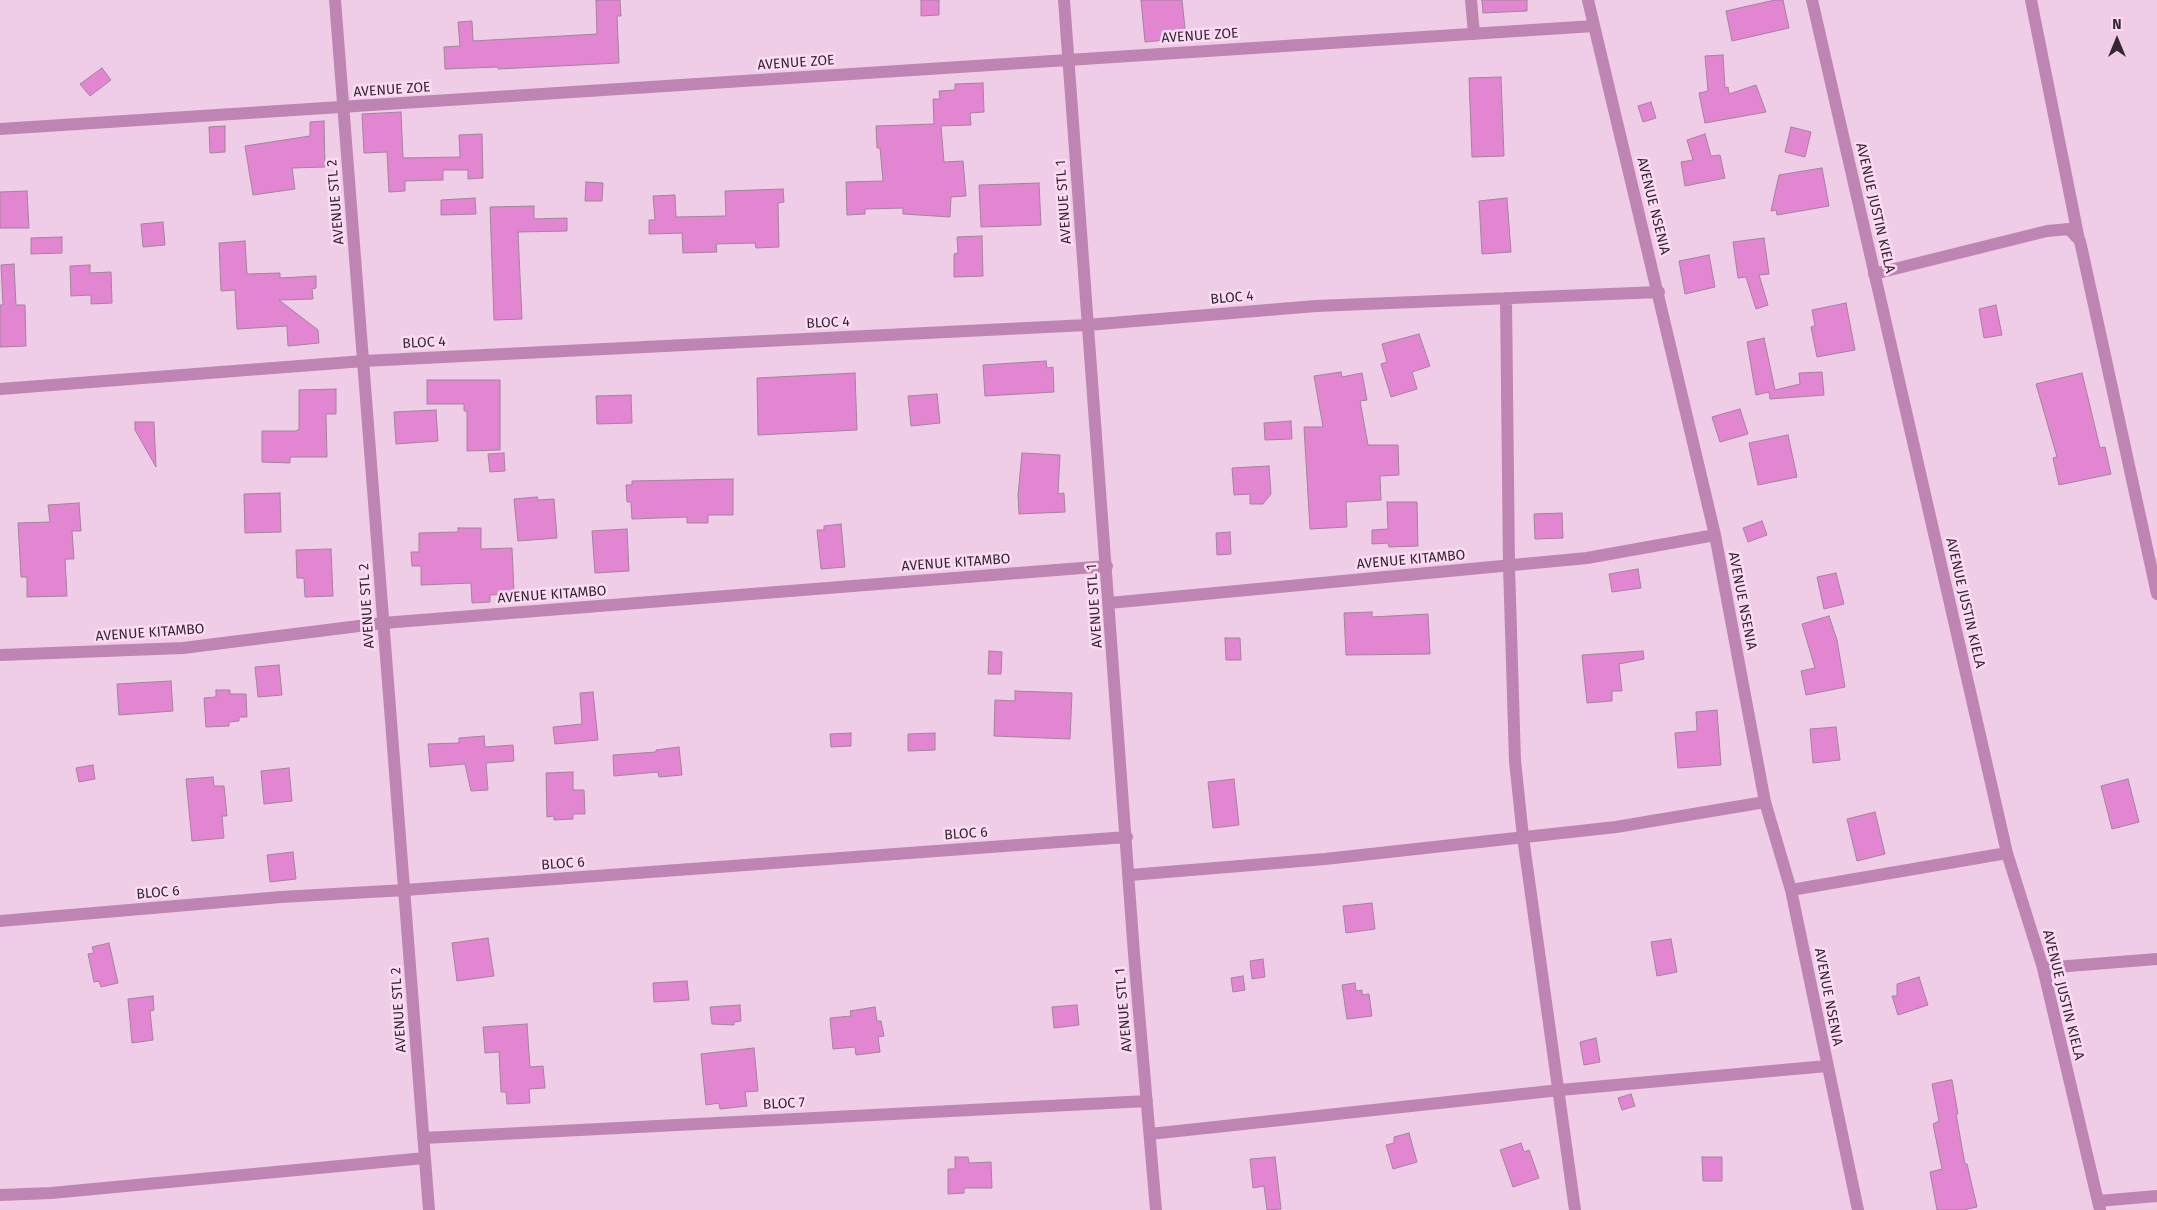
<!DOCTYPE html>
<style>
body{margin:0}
#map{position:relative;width:2157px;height:1210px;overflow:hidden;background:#efcde7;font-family:"Fira Sans",sans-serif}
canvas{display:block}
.north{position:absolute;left:2092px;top:15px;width:50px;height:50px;-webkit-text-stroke:4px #fddbf4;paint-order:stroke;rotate:0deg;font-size:14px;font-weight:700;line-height:20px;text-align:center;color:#342731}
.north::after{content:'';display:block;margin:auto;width:18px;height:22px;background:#342731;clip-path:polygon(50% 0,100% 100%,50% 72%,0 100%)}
</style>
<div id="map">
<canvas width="2157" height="1210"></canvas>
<div class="north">N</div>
</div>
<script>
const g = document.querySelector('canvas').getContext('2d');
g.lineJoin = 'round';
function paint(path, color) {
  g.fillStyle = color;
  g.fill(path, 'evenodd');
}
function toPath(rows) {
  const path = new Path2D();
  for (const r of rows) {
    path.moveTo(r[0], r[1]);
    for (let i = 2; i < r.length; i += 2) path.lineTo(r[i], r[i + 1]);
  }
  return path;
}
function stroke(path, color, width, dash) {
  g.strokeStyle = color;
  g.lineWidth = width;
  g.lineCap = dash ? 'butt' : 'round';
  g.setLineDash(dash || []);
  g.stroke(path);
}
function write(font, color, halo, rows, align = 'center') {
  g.font = font + ' "Fira Sans",sans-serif';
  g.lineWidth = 5;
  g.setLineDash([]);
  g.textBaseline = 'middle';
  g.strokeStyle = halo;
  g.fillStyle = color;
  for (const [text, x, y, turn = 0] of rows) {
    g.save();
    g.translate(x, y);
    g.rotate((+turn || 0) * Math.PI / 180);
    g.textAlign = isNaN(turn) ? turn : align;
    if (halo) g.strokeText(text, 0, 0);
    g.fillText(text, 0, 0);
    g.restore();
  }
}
const building = toPath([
 [596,0,620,0,621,16,617,16,619,63,498,69,498,67,445,69,444,47,460,46,458,22,472,21,473,41,597,34,596,0],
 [921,0,939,0,939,15,921,16,921,0],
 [1141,0,1182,0,1186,38,1145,42,1141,0],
 [1482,0,1527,0,1527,11,1483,13,1482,0],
 [1775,0,1783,0,1789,28,1732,41,1726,11,1775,0],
 [1723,55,1725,88,1728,87,1729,94,1756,85,1766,112,1705,123,1699,93,1708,91,1705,56,1723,55],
 [102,68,111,80,90,96,80,84,102,68],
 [1501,77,1504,156,1472,157,1469,78,1501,77],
 [983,83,984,112,970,113,971,125,941,126,944,162,963,161,966,196,951,197,950,217,903,214,903,208,865,209,865,214,847,215,846,182,883,181,880,148,877,148,876,126,934,124,933,99,940,99,939,91,955,90,955,84,983,83],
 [1651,102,1656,118,1643,122,1638,106,1651,102],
 [401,112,403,158,460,157,459,135,482,134,483,178,468,179,468,170,443,170,443,180,405,181,405,191,389,192,387,152,364,153,362,114,401,112],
 [324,121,325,167,292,168,295,189,253,195,245,146,310,136,310,122,324,121],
 [225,126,225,152,210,153,209,127,225,126],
 [1791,127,1811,132,1805,157,1785,152,1791,127],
 [1705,134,1711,156,1720,155,1725,178,1685,186,1681,162,1693,160,1687,140,1705,134],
 [1822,168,1829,206,1777,215,1776,210,1771,211,1779,175,1822,168],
 [586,182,603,183,602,201,585,201,586,182],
 [1039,183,1041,225,981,227,979,185,1039,183],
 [783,189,784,202,778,203,779,247,756,248,755,243,716,244,717,252,683,253,682,233,649,234,649,220,655,220,653,196,675,195,676,217,726,216,725,191,783,189],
 [27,191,29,228,0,228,0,192,27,191],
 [475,198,476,214,441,215,441,200,475,198],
 [1507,198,1511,252,1482,254,1479,201,1507,198],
 [534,206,534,219,567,218,567,231,518,232,522,319,494,320,490,207,534,206],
 [163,222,165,245,143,247,141,224,163,222],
 [982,236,983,276,954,277,954,254,958,253,957,237,982,236],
 [62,237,62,253,31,254,31,238,62,237],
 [1764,238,1769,274,1759,275,1768,305,1756,309,1746,277,1738,278,1733,242,1764,238],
 [245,241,247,274,280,273,280,278,316,276,316,288,312,289,313,299,279,300,318,330,319,343,288,346,287,326,237,329,235,290,221,291,219,243,245,241],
 [1709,255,1715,287,1685,294,1679,261,1709,255],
 [14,264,16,305,25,305,26,346,0,347,0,305,3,305,1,265,14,264],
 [90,265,90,273,111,272,112,303,91,304,91,295,71,296,70,266,90,265],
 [1846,303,1855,350,1817,357,1811,327,1815,326,1812,310,1846,303],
 [1996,305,2002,335,1984,338,1979,309,1996,305],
 [1419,334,1430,366,1412,372,1417,389,1391,397,1381,364,1387,362,1382,344,1419,334],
 [1764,338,1775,390,1800,384,1799,373,1822,372,1824,395,1770,399,1769,392,1756,395,1747,342,1764,338],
 [1046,361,1047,368,1053,367,1054,392,985,396,983,365,1046,361],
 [1341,372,1342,377,1362,373,1367,400,1360,401,1368,445,1398,445,1399,475,1380,476,1381,500,1346,502,1347,527,1310,529,1304,427,1323,427,1314,376,1341,372],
 [855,373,857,430,758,435,757,378,855,373],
 [2082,373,2100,448,2105,447,2111,474,2059,485,2053,458,2057,457,2036,384,2082,373],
 [427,380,500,380,500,450,467,451,467,411,464,411,464,404,427,404,427,380],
 [336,389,336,414,326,414,327,457,290,457,290,463,262,462,262,431,296,431,299,429,299,390,336,389],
 [937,394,940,423,911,426,908,396,937,394],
 [631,395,632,423,597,424,596,396,631,395],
 [1740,409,1748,434,1720,442,1712,417,1740,409],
 [436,410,438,441,396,444,394,412,436,410],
 [1291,421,1292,439,1265,440,1264,423,1291,421],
 [135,422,154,422,156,467,135,430,135,422],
 [1788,435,1797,477,1758,485,1749,443,1788,435],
 [504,453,505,471,490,472,488,454,504,453],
 [1022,453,1060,455,1058,494,1064,493,1065,512,1019,514,1018,495,1022,453],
 [1269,466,1271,494,1263,504,1250,504,1250,494,1234,495,1232,468,1269,466],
 [733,479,733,515,708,515,708,523,687,523,687,517,632,519,631,502,627,502,626,485,632,485,632,481,733,479],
 [280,493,281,532,245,533,244,494,280,493],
 [537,497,538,500,554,499,557,538,518,541,514,499,537,497],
 [1387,502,1417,502,1418,546,1389,547,1388,543,1372,544,1372,530,1388,529,1387,502],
 [79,503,81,531,72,531,74,559,65,559,67,596,27,597,27,577,21,577,18,523,50,522,48,505,79,503],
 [1562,513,1563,538,1535,539,1534,514,1562,513],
 [1762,521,1767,535,1748,542,1743,528,1762,521],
 [841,524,845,567,821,569,817,530,824,530,824,526,841,524],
 [458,528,481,528,481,549,512,548,514,594,490,595,490,602,472,603,471,583,421,585,421,566,412,566,411,552,419,552,419,533,458,532,458,528],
 [627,529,629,571,595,573,592,531,627,529],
 [1230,532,1231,554,1217,555,1216,533,1230,532],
 [331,549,333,596,305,597,304,578,297,578,296,550,331,549],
 [1638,569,1641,588,1612,592,1609,574,1638,569],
 [1836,573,1844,604,1824,609,1817,577,1836,573],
 [1372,612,1372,617,1428,614,1430,654,1346,655,1344,613,1372,612],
 [1829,616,1837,640,1845,687,1806,695,1801,671,1815,668,1802,624,1829,616],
 [1225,638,1240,638,1241,660,1226,660,1225,638],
 [989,651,1002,652,1001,674,988,674,989,651],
 [1643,651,1644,659,1619,664,1622,691,1612,691,1612,701,1587,703,1582,655,1643,651],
 [279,665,282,695,258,697,255,667,279,665],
 [171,681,173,711,119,715,117,684,171,681],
 [216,690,230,690,230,694,246,694,247,717,239,717,239,721,229,722,229,726,206,727,204,698,216,697,216,690],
 [1015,691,1072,693,1070,739,994,736,995,700,1015,701,1015,691],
 [593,692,598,740,555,744,553,727,582,724,580,693,593,692],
 [1717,710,1721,765,1678,768,1675,733,1697,731,1696,712,1717,710],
 [1836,727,1840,760,1813,763,1810,729,1836,727],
 [851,733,851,746,831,747,830,734,851,733],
 [935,733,935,750,908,751,908,734,935,733],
 [484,736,485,747,513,745,514,761,486,763,488,790,471,791,465,764,430,767,428,744,459,743,459,738,484,736],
 [679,747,682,775,659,777,658,772,614,776,613,755,656,752,656,750,679,747],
 [93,765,95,779,79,782,76,768,93,765],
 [289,768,292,801,264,804,261,771,289,768],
 [573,772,573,790,584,790,585,814,573,814,573,819,554,820,554,816,547,817,546,773,573,772],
 [213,777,214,786,224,786,227,816,222,816,224,838,192,841,186,779,213,777],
 [1234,779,1239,825,1213,828,1208,782,1234,779],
 [2128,779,2139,822,2112,829,2101,786,2128,779],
 [1875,812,1885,854,1857,861,1847,819,1875,812],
 [293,852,296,879,270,882,267,855,293,852],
 [1372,903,1375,929,1346,933,1343,906,1372,903],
 [488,938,494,976,457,981,452,943,488,938],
 [1671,939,1677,972,1657,976,1651,942,1671,939],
 [109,943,118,983,101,987,99,981,94,982,88,954,94,953,92,947,109,943],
 [1263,959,1265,977,1252,979,1250,961,1263,959],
 [1243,976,1245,990,1233,992,1231,978,1243,976],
 [1919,977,1928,1005,1898,1015,1892,996,1897,996,1897,984,1919,977],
 [687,981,689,1000,654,1002,653,983,687,981],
 [1355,983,1356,991,1362,990,1362,995,1369,994,1372,1016,1347,1019,1342,985,1355,983],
 [153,996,154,1010,150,1011,153,1040,132,1043,128,999,153,996],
 [740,1005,741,1021,734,1022,734,1025,712,1024,710,1007,740,1005],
 [1077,1005,1079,1025,1054,1028,1052,1007,1077,1005],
 [875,1007,877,1021,881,1021,884,1036,878,1037,880,1052,856,1055,855,1047,833,1049,830,1018,851,1016,850,1011,875,1007],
 [527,1024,530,1067,543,1066,545,1088,529,1089,530,1103,507,1104,506,1092,501,1092,499,1052,485,1053,483,1027,527,1024],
 [1596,1038,1600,1062,1584,1065,1580,1042,1596,1038],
 [754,1048,758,1091,745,1092,747,1106,720,1109,719,1103,706,1105,701,1054,754,1048],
 [1950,1080,1952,1080,1958,1114,1956,1114,1965,1164,1967,1164,1977,1207,1963,1210,1937,1210,1930,1172,1942,1169,1933,1124,1939,1121,1932,1084,1950,1080],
 [1631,1094,1635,1106,1622,1110,1618,1098,1631,1094],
 [1409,1133,1417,1162,1393,1169,1386,1145,1394,1143,1394,1137,1409,1133],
 [1521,1143,1524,1152,1529,1150,1539,1178,1513,1187,1500,1150,1521,1143],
 [955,1157,968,1157,969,1163,991,1162,992,1188,964,1188,964,1193,948,1194,948,1169,955,1169,955,1157],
 [1275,1157,1281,1209,1267,1210,1264,1186,1253,1188,1250,1159,1275,1157],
 [1702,1157,1722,1157,1722,1181,1703,1181,1702,1157]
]);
paint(building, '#e386d1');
stroke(building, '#a2839b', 1);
stroke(toPath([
 [335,0,429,1210],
 [1064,0,1134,954,1156,1210],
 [1471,0,1474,34],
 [1588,0,1715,535,1765,802,1791,890,1858,1210],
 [1812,0,2007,853,2043,968,2100,1210],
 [2031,0,2079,240],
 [0,129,1594,26],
 [1874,274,2047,231,2069,229,2080,241,2157,594],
 [1506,298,1509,566,1515,761,1523,837,1575,1210],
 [0,389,364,361,1087,325,1316,306,1659,292],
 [1109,603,1587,558,1715,535],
 [0,655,183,648,383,623,1107,566],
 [1130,875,1325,859,1616,827,1765,802],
 [1791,890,2007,853],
 [0,921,281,897,405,890,1127,837],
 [2043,968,2157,959],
 [1150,1134,1560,1090,1827,1066],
 [423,1138,1147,1101],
 [0,1195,51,1193,425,1158],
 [2098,1201,2157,1196]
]), '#be85b2', 12);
write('14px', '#342731', '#fddbf4', [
 ["AVENUE ZOE",1200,36,-4],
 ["AVENUE ZOE",796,63,-4],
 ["AVENUE ZOE",392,90,-4],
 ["AVENUE STL 2",336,202,-95],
 ["AVENUE STL 1",1064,202,-94],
 ["AVENUE NSENIA",1653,206,76],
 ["AVENUE JUSTIN KIELA",1875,208,77],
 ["BLOC 4",1232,298,-5],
 ["BLOC 4",828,323,-3],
 ["BLOC 4",424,343,-3],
 ["AVENUE KITAMBO",1411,560,-5],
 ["AVENUE KITAMBO",956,563,-4],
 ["AVENUE KITAMBO",552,595,-4],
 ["AVENUE NSENIA",1742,601,79],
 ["AVENUE JUSTIN KIELA",1965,603,77],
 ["AVENUE STL 2",367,606,-94],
 ["AVENUE STL 1",1095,606,-94],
 ["AVENUE KITAMBO",150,633,-4],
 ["BLOC 6",966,834,-4],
 ["BLOC 6",563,864,-4],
 ["BLOC 6",158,893,-5],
 ["AVENUE JUSTIN KIELA",2063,995,76],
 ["AVENUE NSENIA",1828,997,79],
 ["AVENUE STL 2",399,1010,-94],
 ["AVENUE STL 1",1124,1010,-95],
 ["BLOC 7",784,1104,-3]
]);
</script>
